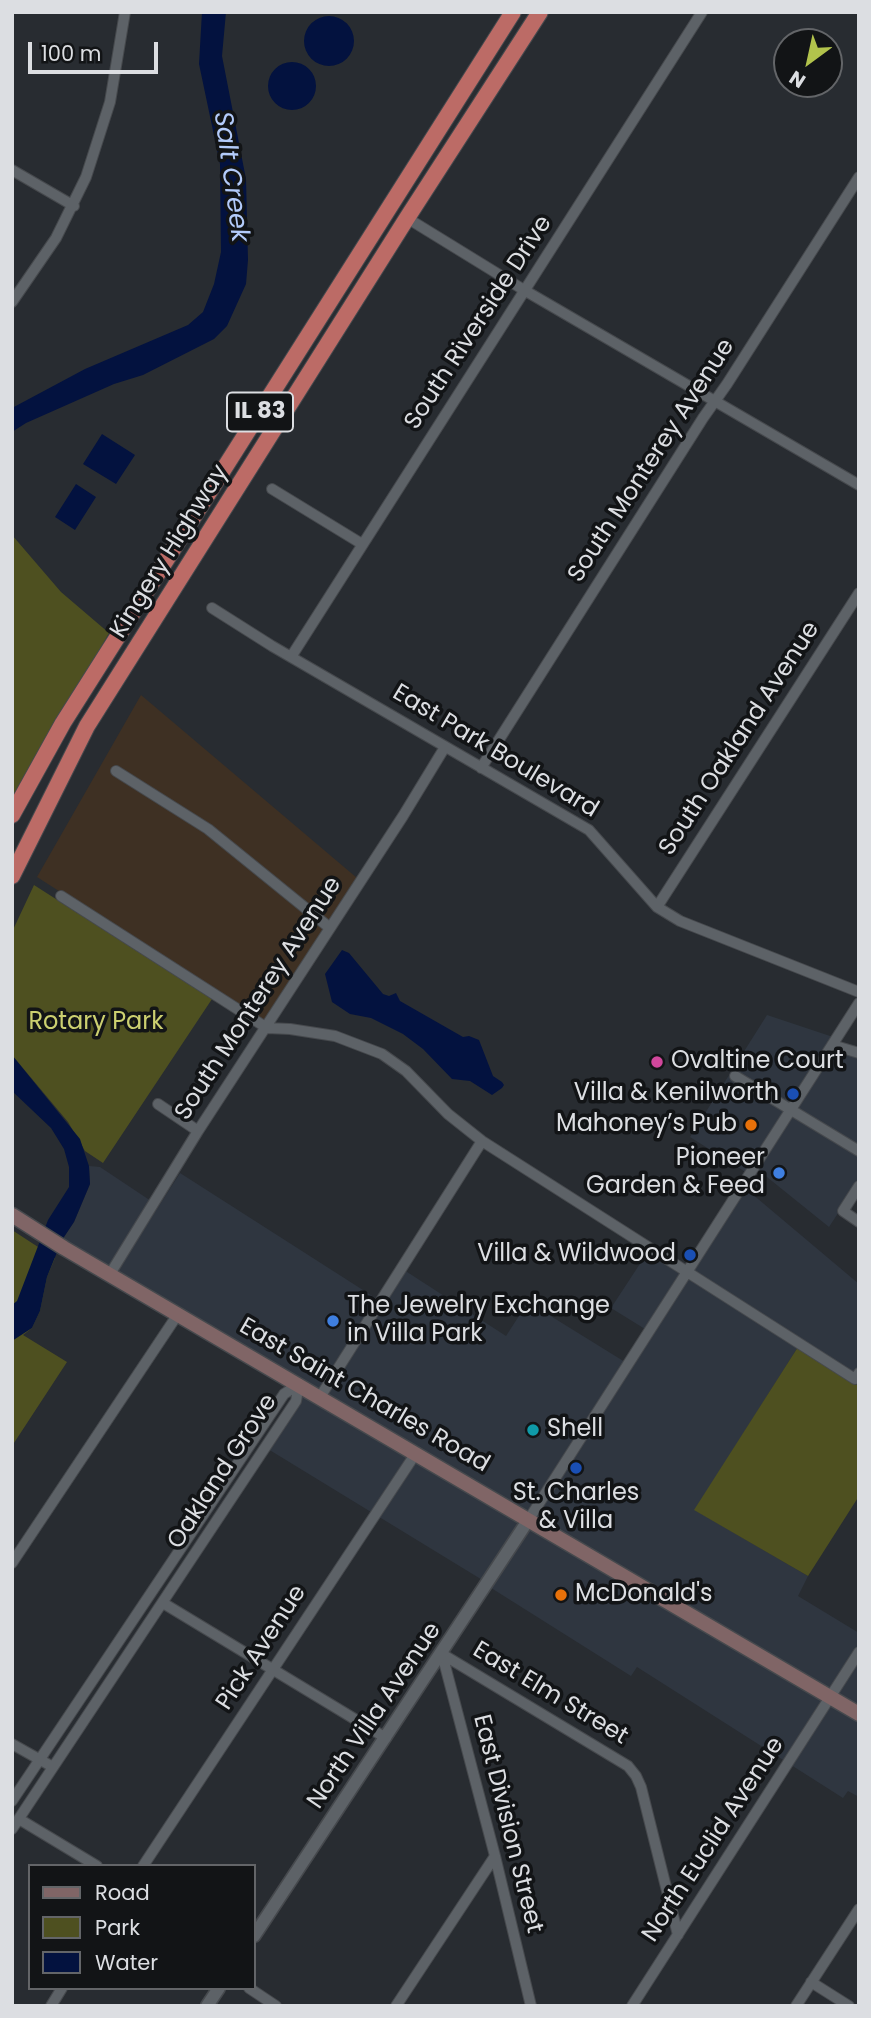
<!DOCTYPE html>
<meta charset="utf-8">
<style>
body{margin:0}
#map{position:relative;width:871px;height:2018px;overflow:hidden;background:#282c31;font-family:Poppins,sans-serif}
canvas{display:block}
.frame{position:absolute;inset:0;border:14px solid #dcdee2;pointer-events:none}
.legend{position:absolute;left:28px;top:1864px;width:228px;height:126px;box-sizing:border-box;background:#121416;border:2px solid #636568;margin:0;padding:9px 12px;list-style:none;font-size:21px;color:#dcdee2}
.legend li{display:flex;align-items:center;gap:14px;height:35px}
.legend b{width:35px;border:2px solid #636568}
.north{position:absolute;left:773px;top:28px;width:70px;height:70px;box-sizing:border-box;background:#121416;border:2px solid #636568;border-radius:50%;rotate:213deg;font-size:19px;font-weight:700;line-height:28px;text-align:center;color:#dcdee2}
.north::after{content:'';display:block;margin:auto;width:24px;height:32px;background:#b2c34c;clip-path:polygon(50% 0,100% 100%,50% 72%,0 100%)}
.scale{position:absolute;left:28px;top:42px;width:130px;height:32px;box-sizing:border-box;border:4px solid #dcdee2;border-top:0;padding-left:9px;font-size:21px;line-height:24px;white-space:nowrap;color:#dcdee2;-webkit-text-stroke:5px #121416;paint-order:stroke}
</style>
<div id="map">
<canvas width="871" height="2018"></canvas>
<div class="frame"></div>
<ul class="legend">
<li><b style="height:9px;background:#806566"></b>Road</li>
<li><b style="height:19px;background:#4e5020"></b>Park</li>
<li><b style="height:19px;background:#03123f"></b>Water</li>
</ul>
<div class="north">N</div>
<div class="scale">100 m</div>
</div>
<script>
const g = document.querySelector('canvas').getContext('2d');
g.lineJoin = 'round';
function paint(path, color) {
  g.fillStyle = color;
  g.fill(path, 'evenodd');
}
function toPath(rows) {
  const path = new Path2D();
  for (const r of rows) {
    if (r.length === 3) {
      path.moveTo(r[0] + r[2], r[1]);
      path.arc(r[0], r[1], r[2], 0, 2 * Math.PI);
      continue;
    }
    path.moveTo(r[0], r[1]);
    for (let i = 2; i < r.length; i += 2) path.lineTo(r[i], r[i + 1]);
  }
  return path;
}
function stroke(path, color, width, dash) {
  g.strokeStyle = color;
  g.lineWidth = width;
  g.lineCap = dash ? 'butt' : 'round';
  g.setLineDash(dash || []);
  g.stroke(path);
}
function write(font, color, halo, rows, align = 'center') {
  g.font = font + ' Poppins,sans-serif';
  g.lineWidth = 7;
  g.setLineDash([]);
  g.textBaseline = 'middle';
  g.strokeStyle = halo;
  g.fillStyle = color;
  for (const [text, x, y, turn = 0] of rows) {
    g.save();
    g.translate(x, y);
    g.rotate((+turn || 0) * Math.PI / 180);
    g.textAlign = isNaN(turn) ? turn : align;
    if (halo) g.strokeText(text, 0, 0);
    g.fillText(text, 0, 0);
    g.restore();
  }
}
paint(toPath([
 [767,1015,833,1037,747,1173,690,1137],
 [833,1048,859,1056,859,1181,829,1227,757,1169],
 [89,1166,100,1167,151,1201,108,1268,62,1240,74,1222,90,1184],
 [180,1173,377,1299,319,1392,116,1273],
 [745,1188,859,1284,859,1365,853,1374,692,1270],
 [649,1250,683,1272,645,1329,611,1308],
 [404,1270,506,1336,528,1302,625,1362,528,1514,324,1396],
 [688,1275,798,1347,695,1510,808,1576,798,1596,859,1633,859,1710,535,1518],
 [300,1390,524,1520,484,1581,263,1446],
 [529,1523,859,1717,859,1797,848,1791,843,1798,637,1667,631,1676,488,1586]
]), '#2f3640');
paint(toPath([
 [141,695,357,878,265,1023,37,877]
]), '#3e3023');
paint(toPath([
 [12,535,61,592,109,633,12,804],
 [34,885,212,999,103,1163,85,1151,68,1122,12,1055,12,932],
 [12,1230,55,1258,47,1277,40,1311,32,1328,23,1335,67,1362,12,1446],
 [798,1347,856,1385,859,1382,859,1496,808,1576,694,1510]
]), '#4e5020');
paint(toPath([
 [202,12,226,12,222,56,246,179,248,260,246,284,227,326,214,339,143,375,114,384,26,423,12,432,12,408,85,369,188,325,203,312,214,284,221,252,220,164,199,64],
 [329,41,25],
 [292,86,24],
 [102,434,135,455,116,484,83,464],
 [76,484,96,497,75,530,55,517],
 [342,950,349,953,383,994,389,996,396,993,400,1001,463,1037,469,1036,479,1040,493,1076,502,1082,504,1085,502,1088,492,1095,470,1081,452,1079,423,1049,403,1034,371,1018,350,1014,332,1002,325,974],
 [12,1055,80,1139,89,1166,90,1184,74,1222,62,1240,47,1277,40,1311,32,1328,12,1341,12,1305,17,1301,48,1220,69,1187,69,1167,64,1149,51,1128,12,1091]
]), '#03123f');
const minor = toPath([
 [12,170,74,206],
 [407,218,524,290,859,485],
 [12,302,56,238,86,177,110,102,125,12],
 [272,489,362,544],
 [212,608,272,646,589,830,657,907,680,921,859,992],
 [291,657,702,12],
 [481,768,703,418,727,384,859,177],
 [116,771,208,829,330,928],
 [61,896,267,1028,290,1029,335,1036,382,1054,406,1071,448,1114,482,1141,855,1379,859,1373],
 [657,907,859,593],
 [832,1045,859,1053],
 [735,1076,859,1151],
 [158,1104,198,1131],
 [859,1186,843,1211,859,1222],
 [110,1274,198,1131,403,816,445,747],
 [320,1397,482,1141],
 [529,1519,859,1003],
 [12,1563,178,1314],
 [163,1603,386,1738],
 [442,1654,628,1766,636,1776,641,1787,678,1935],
 [442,1654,495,1856,531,2006],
 [12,1744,53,1767],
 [12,1801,284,1394,299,1384],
 [19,1819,97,1866],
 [12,1829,296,1401,299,1384],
 [143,1866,416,1453],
 [811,1982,849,2006],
 [249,1988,276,2006],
 [51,2006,62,1988],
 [396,2006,495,1856],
 [632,2006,859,1652],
 [796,2006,859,1909]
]);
const tertiary = toPath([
 [254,1936,529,1519],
 [207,2006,219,1988]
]);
const secondary = toPath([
 [12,1215,64,1248,859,1714]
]);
const trunk = toPath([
 [12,815,63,723,513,12],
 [12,876,87,726,407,218,540,12]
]);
stroke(minor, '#46494d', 12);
stroke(tertiary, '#46494d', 15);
stroke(secondary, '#46494d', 17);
stroke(trunk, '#46494d', 18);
stroke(minor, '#5d6267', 10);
stroke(tertiary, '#5d6267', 12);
stroke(secondary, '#806566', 14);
stroke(trunk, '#bc6b66', 16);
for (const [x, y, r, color] of [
 [657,1062,7,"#d1479c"],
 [793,1094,7,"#1a4fb4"],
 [751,1125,7,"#e8710a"],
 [779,1173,7,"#3f7fe0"],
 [690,1255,7,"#1a4fb4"],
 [333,1321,7,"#3f7fe0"],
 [533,1430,7,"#0f9aa8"],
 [576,1468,7,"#1a4fb4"],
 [561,1595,7,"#e8710a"]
]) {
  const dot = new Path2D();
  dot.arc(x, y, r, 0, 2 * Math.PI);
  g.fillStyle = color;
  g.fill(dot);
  stroke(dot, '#121416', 2.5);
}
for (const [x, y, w] of [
 [260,412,66]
]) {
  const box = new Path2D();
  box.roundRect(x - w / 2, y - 19.5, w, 39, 5);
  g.fillStyle = '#121416';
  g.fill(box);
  stroke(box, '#dcdee2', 2);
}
write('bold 23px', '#dcdee2', null, [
 ["IL 83",260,412]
]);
write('24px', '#dcdee2', '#121416', [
 ["South Riverside Drive",479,323,-57],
 ["South Monterey Avenue",652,461,-57],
 ["Kingery Highway",170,552,-58],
 ["South Oakland Avenue",740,739,-57],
 ["East Park Boulevard",495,752,31],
 ["South Monterey Avenue",259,999,-57],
 ["East Saint Charles Road",364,1396,30],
 ["Oakland Grove",223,1472,-57],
 ["Pick Avenue",262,1648,-57],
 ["East Elm Street",550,1694,31],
 ["North Villa Avenue",375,1716,-56],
 ["East Division Street",507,1824,76],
 ["North Euclid Avenue",714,1840,-57]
]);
write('24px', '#ccd070', '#121416', [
 ["Rotary Park",96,1023]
]);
write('24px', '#dcdee2', '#121416', [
 ["Ovaltine Court",671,1062],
 ["Villa & Kenilworth",779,1094,"right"],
 ["Mahoney’s Pub",737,1125,"right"],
 ["Pioneer",765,1159,"right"],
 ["Garden & Feed",765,1187,"right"],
 ["Villa & Wildwood",676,1255,"right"],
 ["The Jewelry Exchange",347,1307],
 ["in Villa Park",347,1335],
 ["Shell",547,1430],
 ["St. Charles",576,1494,"center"],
 ["& Villa",576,1522,"center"],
 ["McDonald's",575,1595]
], 'left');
write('italic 26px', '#b3cbfa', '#121416', [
 ["Salt Creek",230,177,82]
]);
</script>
